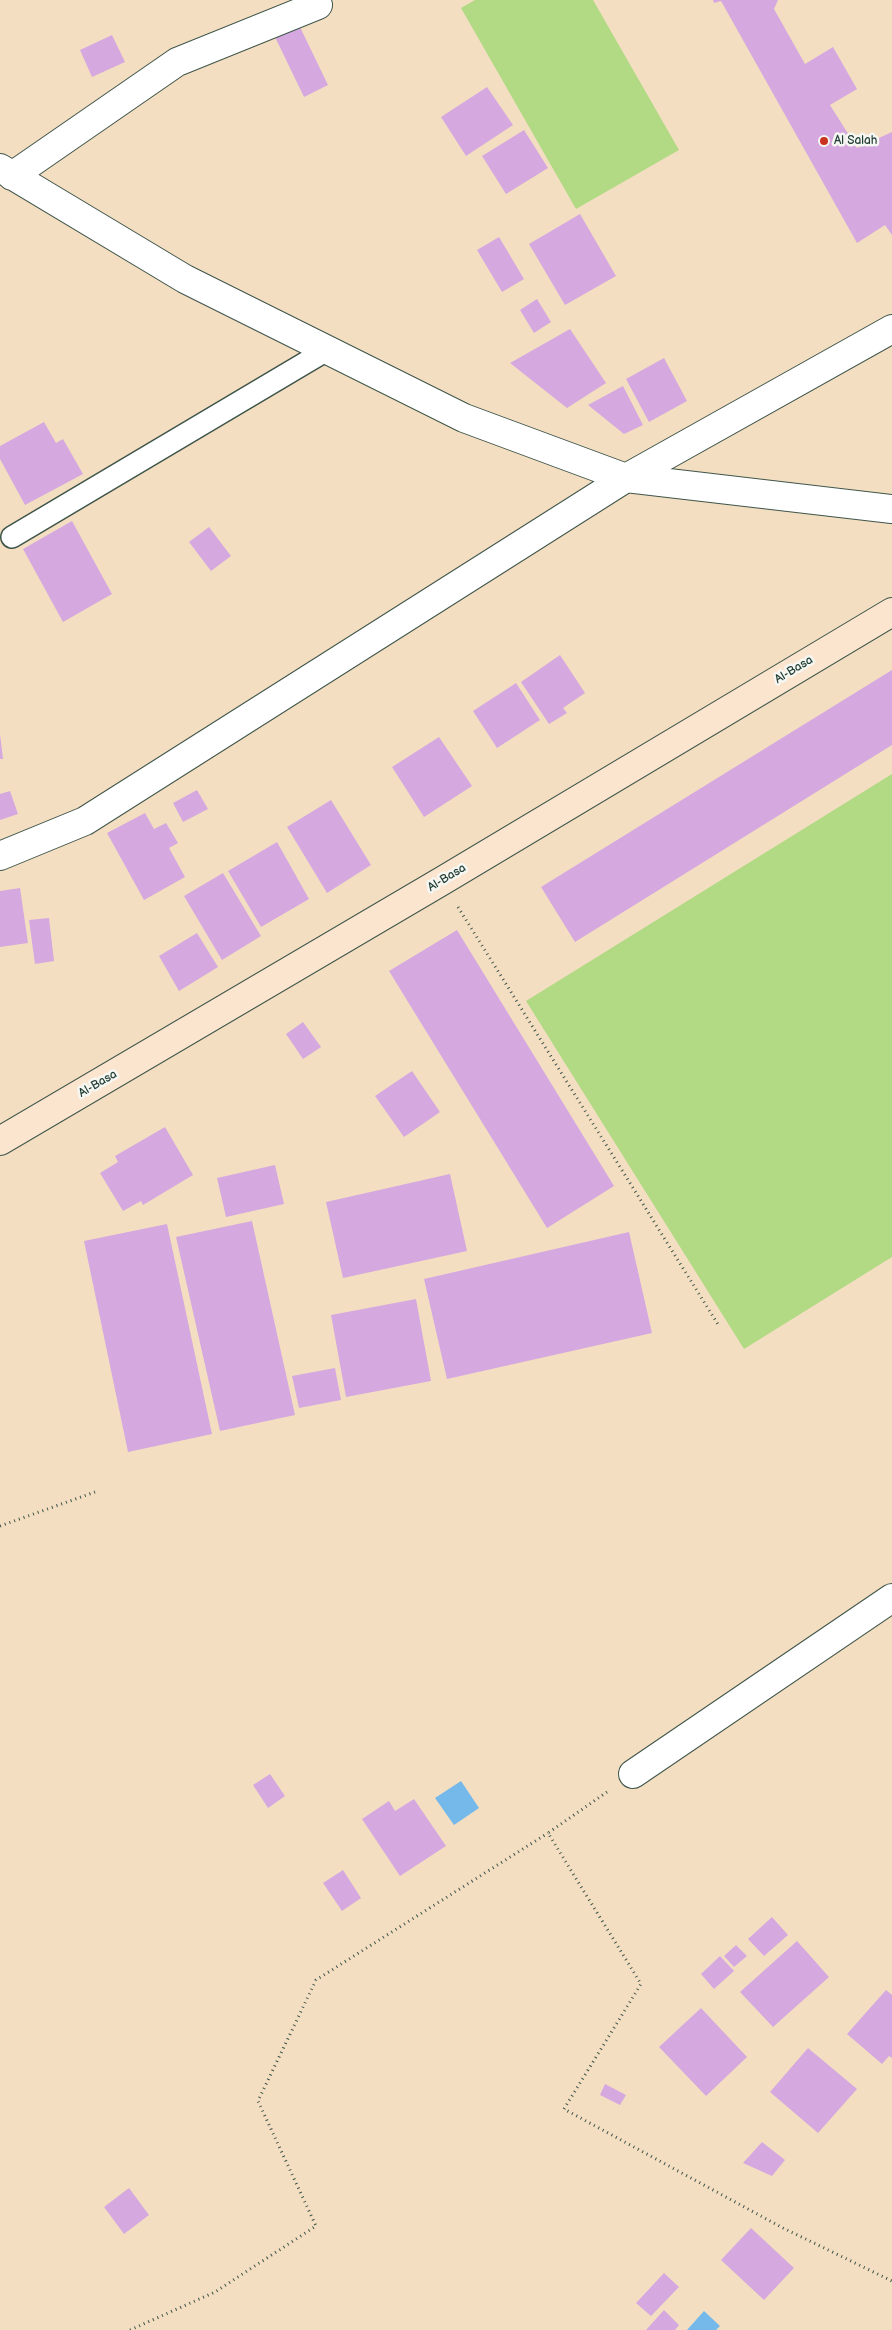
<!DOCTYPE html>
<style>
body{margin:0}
canvas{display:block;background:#f3dec2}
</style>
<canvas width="892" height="2330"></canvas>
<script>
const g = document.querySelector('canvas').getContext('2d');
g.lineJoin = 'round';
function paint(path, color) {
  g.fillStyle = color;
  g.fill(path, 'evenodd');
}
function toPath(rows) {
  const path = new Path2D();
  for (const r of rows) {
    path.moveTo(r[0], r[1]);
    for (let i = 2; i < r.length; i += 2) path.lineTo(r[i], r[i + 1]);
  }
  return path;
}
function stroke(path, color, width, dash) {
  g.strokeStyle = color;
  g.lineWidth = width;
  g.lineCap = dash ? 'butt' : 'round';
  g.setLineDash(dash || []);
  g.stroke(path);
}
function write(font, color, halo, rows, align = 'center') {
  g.font = font + ' "Balsamiq Sans",sans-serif';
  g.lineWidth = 5;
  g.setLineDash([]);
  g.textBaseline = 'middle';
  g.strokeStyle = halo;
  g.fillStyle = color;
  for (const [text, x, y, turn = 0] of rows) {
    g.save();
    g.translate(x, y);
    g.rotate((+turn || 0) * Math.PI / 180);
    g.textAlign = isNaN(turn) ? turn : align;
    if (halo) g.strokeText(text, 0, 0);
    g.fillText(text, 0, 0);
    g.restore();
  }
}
paint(toPath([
 [475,0,593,0,679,150,576,209,461,8],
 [892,774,892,1257,744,1349,526,1001]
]), '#b2d984');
paint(toPath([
 [461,1781,479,1808,454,1825,435,1798],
 [704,2311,720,2326,716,2330,687,2330]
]), '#74b9ea');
paint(toPath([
 [713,0,778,0,774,9,805,64,833,47,857,89,830,105,857,148,892,132,892,235,885,225,857,243,721,1,714,3],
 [299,25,328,85,304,97,275,37],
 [112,35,125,62,92,77,80,50],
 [487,87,513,125,466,156,441,117],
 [524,130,548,168,506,194,482,156],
 [580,214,616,276,565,305,529,244],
 [499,237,524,279,502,292,477,250],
 [537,299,551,322,534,333,520,310],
 [570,329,606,383,567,408,510,363],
 [664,358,687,401,649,422,626,379],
 [623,386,643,425,624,434,588,405],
 [44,422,56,443,63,439,83,474,25,505,0,459,0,446],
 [72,521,112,594,63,622,23,549],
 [209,527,231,556,211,571,189,542],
 [560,655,585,693,563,708,567,713,549,724,521,682],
 [892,670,892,745,575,942,541,887],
 [516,683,540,720,497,748,473,711],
 [0,734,3,759,0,759],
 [439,737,472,786,424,817,392,767],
 [197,790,208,809,183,822,173,803],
 [10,791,18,814,0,820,0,794],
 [331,800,371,865,327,893,287,827],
 [145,813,154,829,166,823,178,843,169,848,185,877,144,900,107,833],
 [277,842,309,899,261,927,228,871],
 [223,873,261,936,222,960,184,896],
 [20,888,28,943,0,947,0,891],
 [49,918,54,961,35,964,29,920],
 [457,930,614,1186,547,1228,389,971],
 [197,933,218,967,179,991,159,956],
 [303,1022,321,1047,303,1059,286,1034],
 [412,1071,440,1112,404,1137,375,1096],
 [165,1127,193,1175,143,1205,141,1201,123,1211,100,1173,118,1162,115,1156],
 [275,1165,284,1204,226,1217,217,1178],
 [450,1174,467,1251,343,1278,326,1202],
 [252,1221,295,1415,220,1431,176,1237],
 [167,1224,212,1434,128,1452,84,1241],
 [629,1232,652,1333,447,1379,424,1279],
 [416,1299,431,1381,346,1397,331,1315],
 [335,1368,341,1400,299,1408,292,1376],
 [270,1774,285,1796,268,1808,253,1785],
 [414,1799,446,1846,400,1876,362,1819,389,1801,395,1811],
 [343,1870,361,1898,342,1911,323,1883],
 [772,1917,788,1935,764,1956,748,1939],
 [797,1941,829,1977,773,2027,740,1992],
 [736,1945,747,1956,734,1967,724,1956],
 [720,1956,734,1971,714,1989,701,1974],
 [886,1990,892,1995,892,2058,889,2056,882,2064,847,2034],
 [701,2008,747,2057,706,2096,659,2047],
 [808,2048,857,2089,818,2133,770,2092],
 [605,2084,626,2095,620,2105,600,2095],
 [762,2142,785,2160,772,2176,743,2163],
 [129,2188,149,2215,124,2234,104,2207],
 [751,2228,794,2268,764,2300,721,2260],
 [664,2273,679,2287,651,2316,636,2303],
 [664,2310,679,2325,675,2330,646,2330]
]), '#d5a9df');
const lane = toPath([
 [12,537,327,350]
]);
const street = toPath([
 [0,168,185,279,464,418,626,478,892,509],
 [12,176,177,62,318,5],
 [0,856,85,821,626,478,892,329],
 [633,1774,892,1598]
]);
const secondary = toPath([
 [0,1141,442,881,892,612]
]);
stroke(lane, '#3f5549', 24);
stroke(street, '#3f5549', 30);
stroke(secondary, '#3f5549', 30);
stroke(toPath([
 [458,907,719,1326],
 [0,1526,95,1492],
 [607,1792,548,1833,641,1984,564,2109,783,2228,892,2281],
 [130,2330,215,2292,316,2226,258,2101,316,1980,548,1833]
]), '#3f5549', 3, [1, 4]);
stroke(lane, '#fff', 21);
stroke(street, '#fff', 28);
stroke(secondary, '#fbe5cf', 28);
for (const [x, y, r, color] of [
 [824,141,5,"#c8321e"]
]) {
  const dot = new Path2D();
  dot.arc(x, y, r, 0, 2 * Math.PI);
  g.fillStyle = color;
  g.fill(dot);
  stroke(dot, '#f6f6f2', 2);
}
write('12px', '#1f3d34', '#f6f6f2', [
 ["Al Salah",834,141]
], 'left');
write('12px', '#1f3d34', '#f6f6f2', [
 ["Al-Basa",794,670,-31],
 ["Al-Basa",447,878,-31],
 ["Al-Basa",98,1084,-30]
]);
</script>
